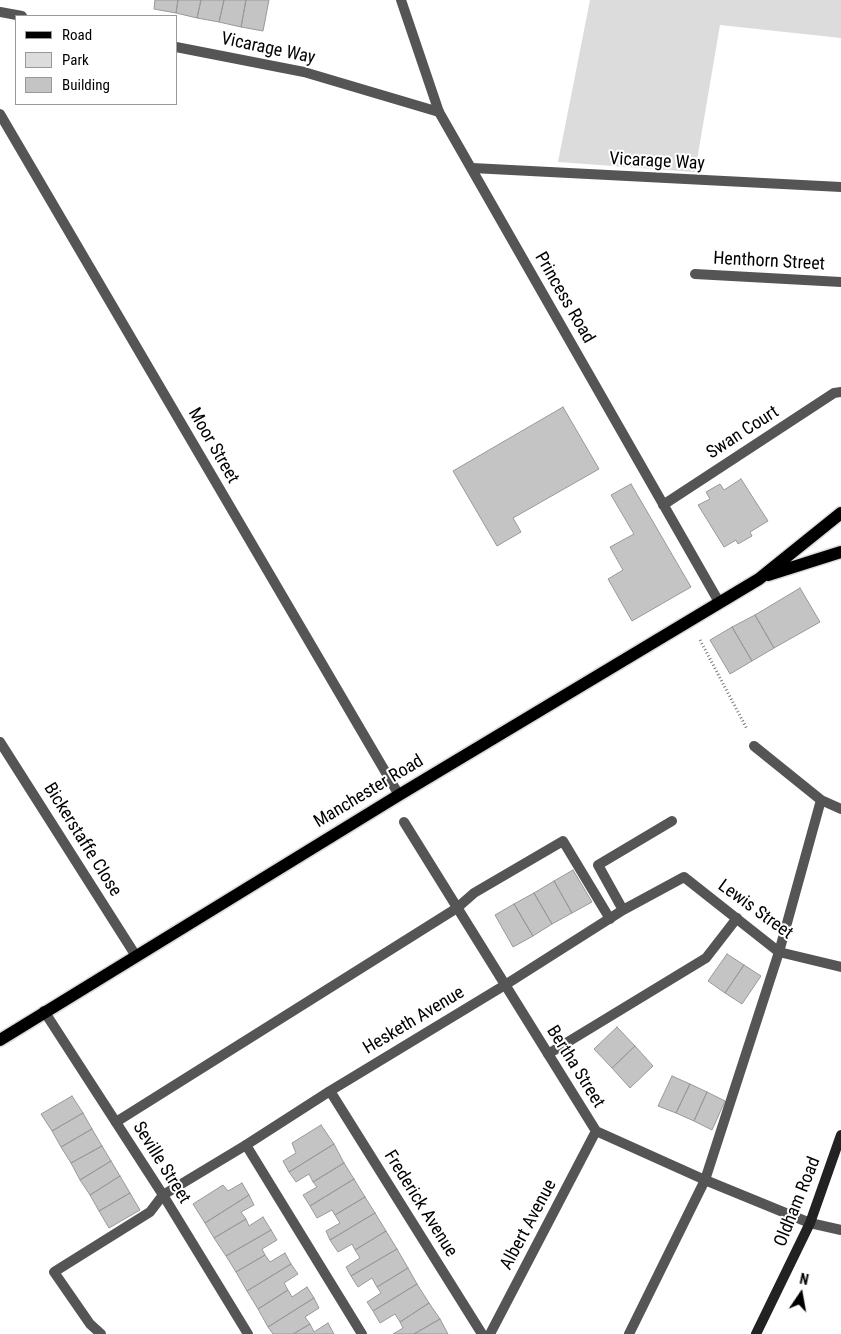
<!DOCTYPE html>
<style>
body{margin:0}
#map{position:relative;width:841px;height:1334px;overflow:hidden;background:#fff;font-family:"Roboto Condensed",sans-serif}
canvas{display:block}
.legend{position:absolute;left:15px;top:15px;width:162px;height:90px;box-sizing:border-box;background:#fff;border:1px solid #999;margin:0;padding:6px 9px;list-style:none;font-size:15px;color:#000}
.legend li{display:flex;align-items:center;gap:10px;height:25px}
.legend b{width:25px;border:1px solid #999}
.north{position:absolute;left:776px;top:1269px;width:50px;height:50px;-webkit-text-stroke:4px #fff;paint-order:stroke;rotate:12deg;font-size:14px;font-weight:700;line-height:20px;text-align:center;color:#000}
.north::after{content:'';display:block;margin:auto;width:18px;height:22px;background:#000;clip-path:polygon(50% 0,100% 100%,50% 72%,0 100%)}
</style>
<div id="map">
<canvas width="841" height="1334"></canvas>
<ul class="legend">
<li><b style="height:6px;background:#000"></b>Road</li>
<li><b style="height:14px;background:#dcdcdc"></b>Park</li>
<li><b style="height:14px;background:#c4c4c4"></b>Building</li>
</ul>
<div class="north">N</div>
</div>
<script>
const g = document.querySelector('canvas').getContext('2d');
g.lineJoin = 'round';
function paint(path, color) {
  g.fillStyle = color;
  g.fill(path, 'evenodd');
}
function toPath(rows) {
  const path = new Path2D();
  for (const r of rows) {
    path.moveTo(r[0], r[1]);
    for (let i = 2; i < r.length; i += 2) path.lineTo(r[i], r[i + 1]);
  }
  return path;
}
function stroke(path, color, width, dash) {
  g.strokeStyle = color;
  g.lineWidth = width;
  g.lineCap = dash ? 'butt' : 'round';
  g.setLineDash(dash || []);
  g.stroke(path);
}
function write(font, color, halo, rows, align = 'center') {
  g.font = font + ' "Roboto Condensed",sans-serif';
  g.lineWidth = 4;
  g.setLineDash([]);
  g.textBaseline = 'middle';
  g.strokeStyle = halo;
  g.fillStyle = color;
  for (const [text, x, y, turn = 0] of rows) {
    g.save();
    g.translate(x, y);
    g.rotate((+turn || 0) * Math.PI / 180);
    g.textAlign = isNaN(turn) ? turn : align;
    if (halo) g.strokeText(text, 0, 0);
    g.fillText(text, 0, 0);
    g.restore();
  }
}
paint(toPath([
 [590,0,841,0,841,38,720,25,695,172,558,162]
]), '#dcdcdc');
const building = toPath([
 [155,0,178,0,176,13,154,9,155,0],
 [178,0,201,0,197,18,176,13,178,0],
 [201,0,224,0,219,22,197,18,201,0],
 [224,0,246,0,241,27,219,22,224,0],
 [246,0,269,0,263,31,241,27,246,0],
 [563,407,599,469,513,518,521,532,497,546,453,471,563,407],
 [741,479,768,521,750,532,752,536,738,544,736,540,724,547,698,505,710,499,706,492,720,484,724,490,741,479],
 [631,484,691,587,632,621,608,579,623,570,610,547,634,534,611,495,631,484],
 [800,588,820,622,774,648,755,615,800,588],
 [755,615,774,648,752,661,732,627,755,615],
 [732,627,752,661,730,674,710,640,732,627],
 [573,870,592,902,572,913,554,881,573,870],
 [554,881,572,913,552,924,534,893,554,881],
 [534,893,552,924,533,936,514,904,534,893],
 [514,904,533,936,513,947,495,915,514,904],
 [727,954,744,965,725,993,708,981,727,954],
 [744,965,761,976,742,1004,725,993,744,965],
 [617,1027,635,1046,612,1068,594,1049,617,1027],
 [635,1046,653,1066,630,1088,612,1068,635,1046],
 [672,1076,690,1084,676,1113,658,1106,672,1076],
 [690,1084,707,1092,694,1121,676,1113,690,1084],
 [707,1092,725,1101,712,1130,694,1121,707,1092],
 [72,1096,83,1113,52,1131,41,1114,72,1096],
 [83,1113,92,1129,61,1147,52,1131,83,1113],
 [321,1125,334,1144,289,1172,283,1161,296,1153,292,1143,321,1125],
 [92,1129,102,1146,71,1163,61,1147,92,1129],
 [334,1144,344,1163,313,1182,309,1174,296,1182,289,1172,334,1144],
 [102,1146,111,1161,80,1180,71,1163,102,1146],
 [111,1161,120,1176,90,1195,80,1180,111,1161],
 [344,1163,354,1179,310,1206,303,1195,317,1187,313,1182,344,1163],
 [120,1176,130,1193,99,1211,90,1195,120,1176],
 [354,1179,365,1197,335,1215,332,1210,317,1218,310,1206,354,1179],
 [242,1183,249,1195,205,1223,193,1204,223,1185,228,1191,242,1183],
 [130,1193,140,1210,109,1228,99,1211,130,1193],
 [249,1195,254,1205,241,1212,246,1219,214,1238,205,1223,249,1195],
 [365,1197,375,1213,330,1240,326,1231,340,1223,335,1215,365,1197],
 [375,1213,386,1231,355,1250,352,1244,338,1252,330,1240,375,1213],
 [263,1217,271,1230,226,1256,214,1238,246,1219,249,1226,263,1217],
 [271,1230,277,1240,262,1249,265,1255,236,1272,226,1256,271,1230],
 [386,1231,397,1249,351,1276,346,1267,360,1258,355,1250,386,1231],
 [397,1249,408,1268,377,1287,372,1278,358,1287,351,1276,397,1249],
 [285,1253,291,1264,247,1291,236,1272,265,1255,270,1262,285,1253],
 [291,1264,298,1274,284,1283,288,1290,258,1309,247,1291,291,1264],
 [408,1268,417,1284,373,1311,367,1302,381,1293,377,1287,408,1268],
 [417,1284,429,1303,400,1322,395,1314,380,1323,373,1311,417,1284],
 [307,1287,314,1298,268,1327,258,1309,288,1290,292,1297,307,1287],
 [314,1298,319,1308,305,1317,310,1324,293,1334,273,1334,268,1327,314,1298],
 [429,1303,440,1319,414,1334,393,1334,403,1328,400,1322,429,1303],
 [440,1319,448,1334,414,1334,440,1319],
 [328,1323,334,1334,293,1334,310,1324,314,1332,328,1323]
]);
paint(building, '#c4c4c4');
stroke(building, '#999', 1);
const primary = toPath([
 [768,575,841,552],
 [0,1040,399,795,759,579,841,513]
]);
stroke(primary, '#dbdbdb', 15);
stroke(toPath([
 [700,640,747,729]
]), '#777', 3, [1, 2.5]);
stroke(toPath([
 [0,12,22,16],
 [176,47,304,72,439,112],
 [472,168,841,187],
 [754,746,821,800,841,809],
 [548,1054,706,958,737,918],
 [116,1122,457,908,474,893,563,841,610,919],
 [246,1145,362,1334],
 [101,1334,90,1324,54,1272,150,1212,163,1195],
 [629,1334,705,1180,779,952,821,800]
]), '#555', 10);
stroke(toPath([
 [401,0,439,112,719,602],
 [0,114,399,795],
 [695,274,841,282],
 [663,505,834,393,841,392],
 [0,742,136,956],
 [404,822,596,1131,705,1180,810,1223,841,1230],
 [623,910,598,865,672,821],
 [44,1011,163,1195,248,1334],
 [330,1091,482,1334],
 [163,1195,246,1145,330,1091,505,985,623,910,684,877,779,952,841,967],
 [490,1334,596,1131]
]), '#555', 10);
stroke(toPath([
 [756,1334,810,1223,841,1135]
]), '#222', 10);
stroke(primary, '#000', 12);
write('18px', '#000', '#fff', [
 ["Vicarage Way",268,49,12],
 ["Vicarage Way",657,162,3],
 ["Henthorn Street",769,262,3],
 ["Princess Road",564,298,60],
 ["Swan Court",743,433,-33],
 ["Moor Street",213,446,60],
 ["Manchester Road",369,792,-31],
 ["Bickerstaffe Close",82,840,58],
 ["Lewis Street",755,910,36],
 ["Hesketh Avenue",414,1021,-31],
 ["Bertha Street",575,1067,58],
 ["Seville Street",161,1163,58],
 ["Oldham Road",798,1202,-68],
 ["Frederick Avenue",420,1204,58],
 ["Albert Avenue",529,1225,-62]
]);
</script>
